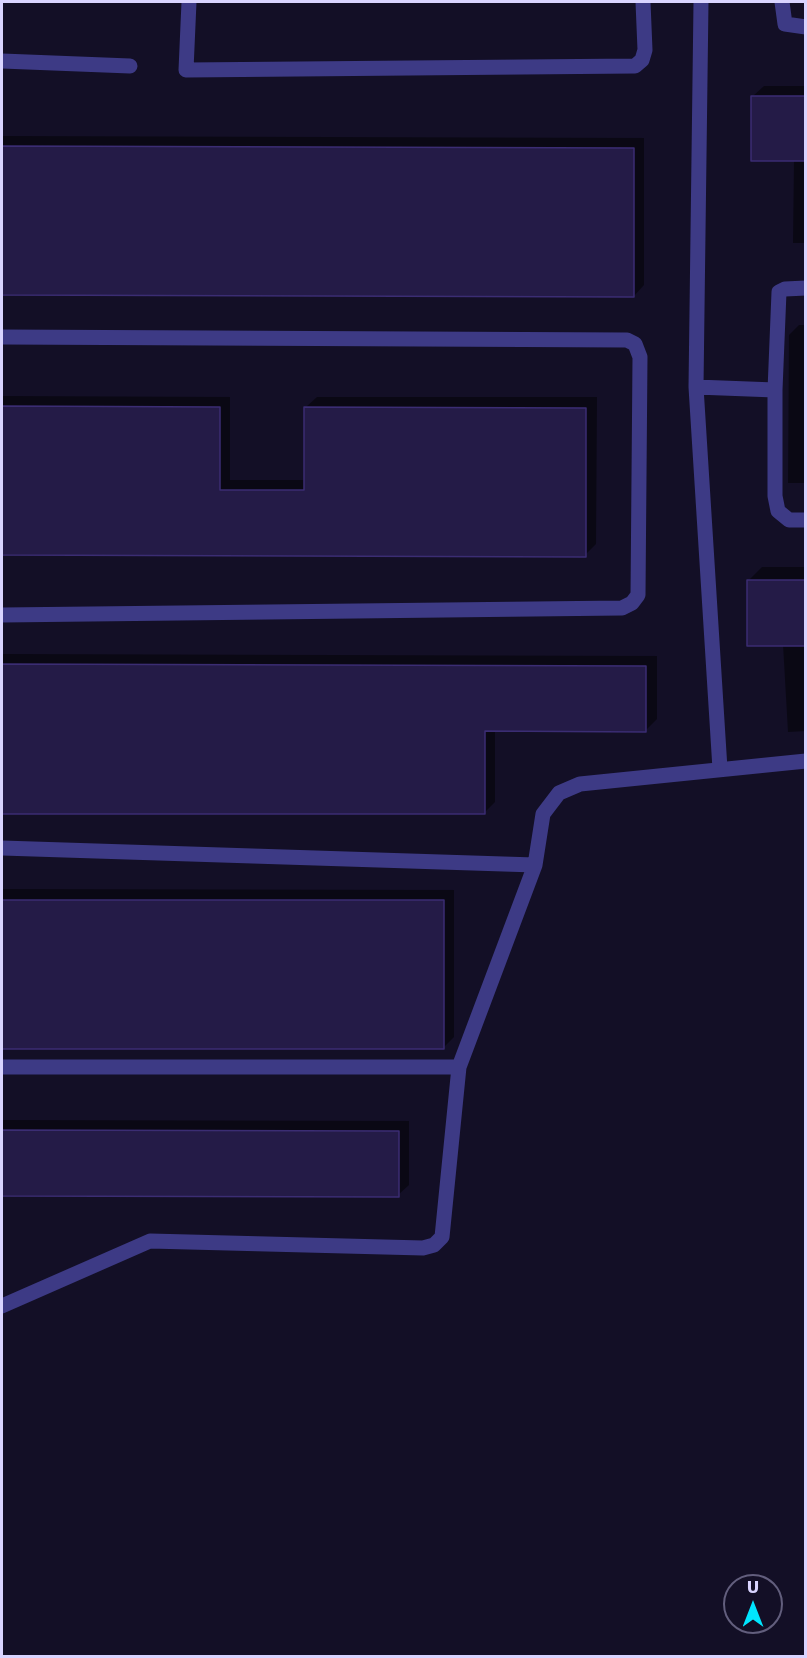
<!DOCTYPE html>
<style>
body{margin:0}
#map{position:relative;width:807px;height:1658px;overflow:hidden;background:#130f26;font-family:"DejaVu Sans",sans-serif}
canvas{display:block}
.frame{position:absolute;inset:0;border:3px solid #d9d4ff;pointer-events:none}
.north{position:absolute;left:723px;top:1574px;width:60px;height:60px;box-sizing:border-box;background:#130f26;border:2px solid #625e7d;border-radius:50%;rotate:0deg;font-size:16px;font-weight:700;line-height:24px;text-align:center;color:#d9d4ff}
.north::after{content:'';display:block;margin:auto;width:21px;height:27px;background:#00e5ff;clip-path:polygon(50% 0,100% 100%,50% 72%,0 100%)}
</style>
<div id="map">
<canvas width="807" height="1658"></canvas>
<div class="frame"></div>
<div class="north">U</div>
</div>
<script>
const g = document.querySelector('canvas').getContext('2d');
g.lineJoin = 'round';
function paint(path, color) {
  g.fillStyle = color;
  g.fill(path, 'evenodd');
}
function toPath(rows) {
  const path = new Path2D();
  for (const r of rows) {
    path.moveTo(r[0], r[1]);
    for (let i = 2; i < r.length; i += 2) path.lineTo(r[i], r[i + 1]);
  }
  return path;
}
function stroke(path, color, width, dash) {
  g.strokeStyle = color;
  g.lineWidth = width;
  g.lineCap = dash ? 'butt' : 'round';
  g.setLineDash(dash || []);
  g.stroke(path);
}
paint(toPath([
 [764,86,806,86,806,243,793,243,794,160,753,96],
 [2,136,644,138,644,285,634,296,2,294],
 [799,325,806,325,806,483,788,483,789,335],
 [2,396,230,397,230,480,306,480,306,407,317,397,597,397,596,544,585,555,2,553],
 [762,567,806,567,806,731,788,732,783,644,748,581],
 [2,654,657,656,657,719,646,730,495,730,495,802,484,813,2,812],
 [2,889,454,890,454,1037,443,1048,2,1047],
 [2,1120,409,1121,409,1185,398,1195,2,1195]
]), '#0007');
const building = toPath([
 [751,96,806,96,806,161,751,161,751,96],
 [2,146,634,148,634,297,2,295,2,146],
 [2,406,220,407,220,490,304,490,304,407,586,408,586,557,2,555,2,406],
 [747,580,806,580,806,646,747,646,747,580],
 [2,664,646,666,646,732,485,731,485,814,2,814,2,664],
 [2,900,444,900,444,1049,2,1049,2,900],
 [2,1130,399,1131,399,1197,2,1196,2,1130]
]);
paint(building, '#241b47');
stroke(building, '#3b2d73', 1.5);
stroke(toPath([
 [189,2,186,70,635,66,642,60,645,50,643,2],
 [701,2,696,387,720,769],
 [782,2,785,24,806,27],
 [2,61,130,66],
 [806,288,785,289,779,292,775,390,775,496,778,511,789,520,806,520],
 [2,337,627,340,635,344,640,357,638,595,632,603,622,608,2,615],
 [696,387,775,390],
 [2,848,535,865],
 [2,1067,459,1067],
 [2,1306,150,1241,423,1248,434,1245,442,1237,459,1067,535,865,543,814,559,793,580,784,806,761]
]), '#3d3a85', 15);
</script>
